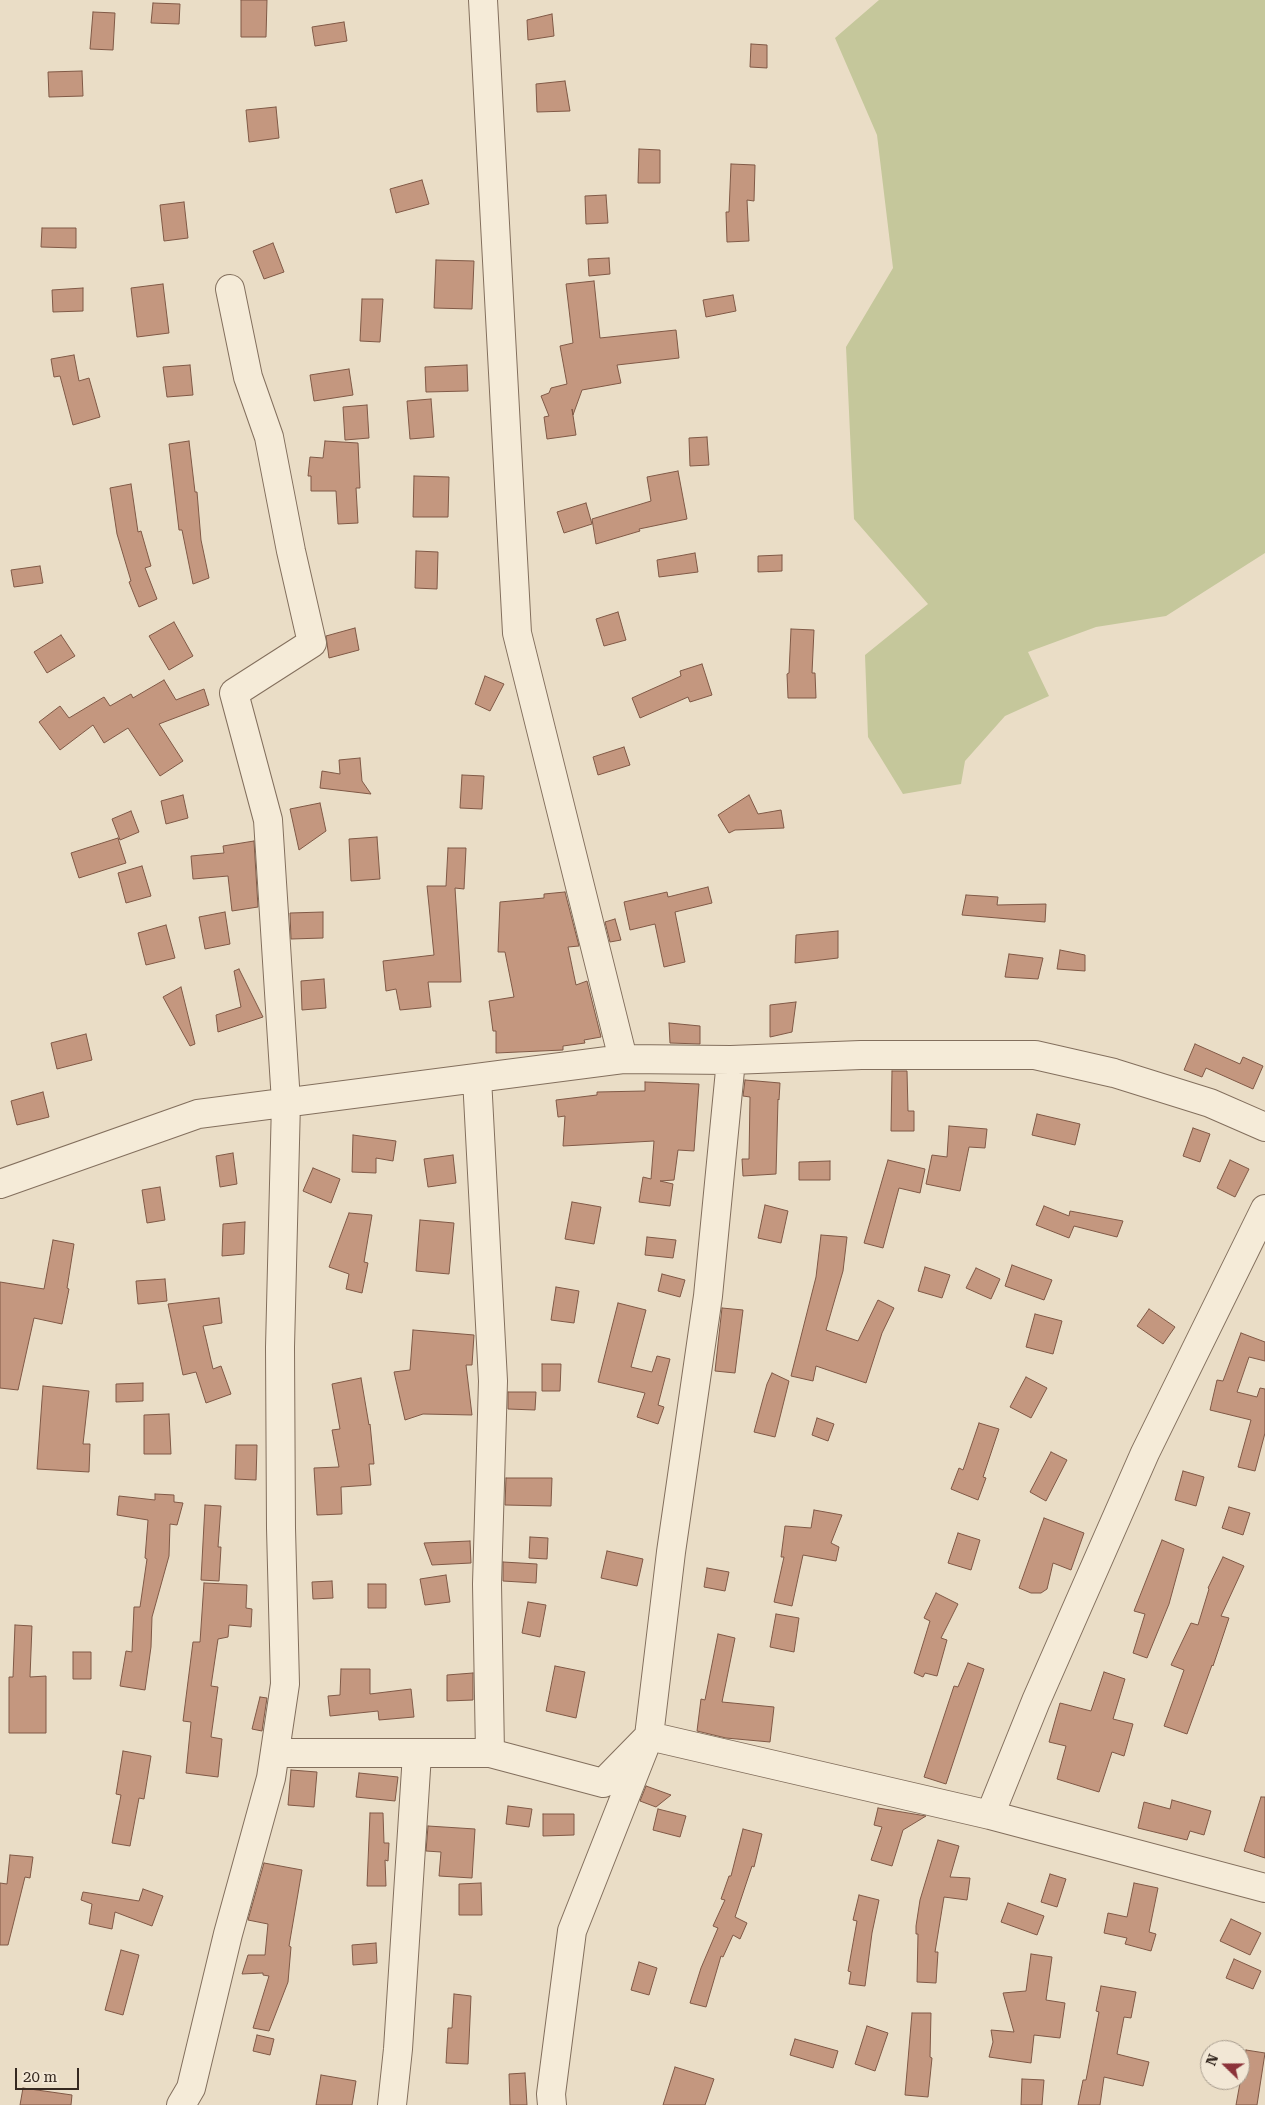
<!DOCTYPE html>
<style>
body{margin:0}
#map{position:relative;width:1265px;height:2105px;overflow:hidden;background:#eaddc6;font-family:"Roboto Serif",serif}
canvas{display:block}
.north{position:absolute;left:1200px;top:2040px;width:50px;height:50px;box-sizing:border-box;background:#f2e7d5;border:1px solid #a69b8d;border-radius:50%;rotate:292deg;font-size:14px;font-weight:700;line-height:20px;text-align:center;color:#352820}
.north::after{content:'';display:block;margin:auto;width:18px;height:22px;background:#8c333a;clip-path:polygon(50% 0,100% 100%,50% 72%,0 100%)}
.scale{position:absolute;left:15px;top:2068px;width:64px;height:22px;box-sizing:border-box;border:2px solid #352820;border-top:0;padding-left:6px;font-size:15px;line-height:18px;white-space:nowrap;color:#352820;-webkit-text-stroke:4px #f2e7d5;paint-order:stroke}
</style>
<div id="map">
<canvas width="1265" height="2105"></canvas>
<div class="north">N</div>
<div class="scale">20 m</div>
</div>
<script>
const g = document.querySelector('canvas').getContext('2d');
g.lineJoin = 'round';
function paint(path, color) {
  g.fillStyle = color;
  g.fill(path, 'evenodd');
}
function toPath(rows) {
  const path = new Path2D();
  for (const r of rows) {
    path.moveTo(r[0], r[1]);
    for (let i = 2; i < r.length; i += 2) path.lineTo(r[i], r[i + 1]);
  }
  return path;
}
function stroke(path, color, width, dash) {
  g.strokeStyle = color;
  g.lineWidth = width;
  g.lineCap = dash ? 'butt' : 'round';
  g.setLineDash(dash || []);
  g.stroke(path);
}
paint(toPath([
 [879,0,1265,0,1265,553,1166,616,1096,627,1028,652,1049,696,1005,716,965,761,961,784,903,794,868,737,865,655,928,604,854,519,846,347,893,268,877,135,835,38]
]), '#c5c79b');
const building = toPath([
 [241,0,267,0,266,37,241,37,241,0],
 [153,3,180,4,179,24,151,23,153,3],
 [93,12,115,13,113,50,90,49,93,12],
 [552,14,554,36,528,40,527,20,552,14],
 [344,22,347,41,315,46,312,27,344,22],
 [751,44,767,45,767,68,750,67,751,44],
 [82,71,83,96,49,97,48,72,82,71],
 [565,81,570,111,537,112,536,84,565,81],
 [276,107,279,138,249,142,246,110,276,107],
 [639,149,660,150,660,183,638,183,639,149],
 [731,164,755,165,754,201,747,200,749,241,727,242,726,212,729,212,731,164],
 [422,180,429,204,396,213,390,189,422,180],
 [606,195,608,223,586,224,585,196,606,195],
 [184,202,188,238,164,241,160,205,184,202],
 [42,228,76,228,76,248,41,247,42,228],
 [273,243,284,272,264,279,253,251,273,243],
 [609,258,610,274,589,276,588,259,609,258],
 [436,260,474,261,472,309,434,308,436,260],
 [594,281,600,338,676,330,679,358,617,365,621,383,582,390,573,415,572,409,576,435,547,439,544,417,549,416,541,396,549,393,551,388,567,384,560,346,573,343,566,284,594,281],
 [163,284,169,333,137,337,131,288,163,284],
 [83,288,83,311,53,312,52,290,83,288],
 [733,295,736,311,706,317,703,300,733,295],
 [362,299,383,299,380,342,360,341,362,299],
 [74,355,79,381,89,378,100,417,73,425,60,376,54,377,51,359,74,355],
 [190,365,193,395,167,397,163,367,190,365],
 [467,365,468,391,426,392,425,367,467,365],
 [349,369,353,395,314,401,310,375,349,369],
 [431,399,434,437,410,439,407,401,431,399],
 [367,405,369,438,345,440,343,407,367,405],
 [707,437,709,465,690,466,689,438,707,437],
 [189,441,195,492,197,492,201,540,209,578,193,584,182,530,179,530,169,444,189,441],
 [325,441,358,443,360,488,356,488,358,523,338,524,336,491,311,491,311,476,308,476,310,457,323,458,325,441],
 [678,471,687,519,639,529,640,531,596,544,592,519,651,501,647,477,678,471],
 [414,476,449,477,448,517,413,517,414,476],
 [131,484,138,532,141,531,151,566,145,568,157,599,139,607,129,582,131,581,117,534,110,488,131,484],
 [586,503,592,524,564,533,557,512,586,503],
 [416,551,438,552,437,589,415,588,416,551],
 [695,553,698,572,659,577,657,560,695,553],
 [782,555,782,571,758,572,758,556,782,555],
 [40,566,43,583,14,587,11,570,40,566],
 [618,612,626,640,604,646,596,619,618,612],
 [174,622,193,656,169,670,149,636,174,622],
 [355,628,359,650,329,658,326,636,355,628],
 [791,629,814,630,812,673,815,673,816,698,788,698,787,674,789,673,791,629],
 [61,635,75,656,47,673,34,652,61,635],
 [702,664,712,695,690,702,688,697,640,718,632,698,681,676,680,671,702,664],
 [485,676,504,684,490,711,475,704,485,676],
 [164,680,176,700,204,689,209,705,159,724,183,761,160,776,128,728,104,743,93,725,60,750,39,722,60,706,69,718,104,697,110,706,131,694,133,698,164,680],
 [624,747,630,765,598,775,593,757,624,747],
 [360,758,362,781,371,794,320,788,322,771,340,774,339,760,360,758],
 [462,775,484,776,482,809,460,808,462,775],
 [183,795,188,818,166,824,161,801,183,795],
 [749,795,758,814,781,810,784,828,735,830,729,833,718,815,749,795],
 [320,803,326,831,299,850,290,809,320,803],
 [131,811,139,832,120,840,112,819,131,811],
 [377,837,380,879,351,881,349,839,377,837],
 [118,838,126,863,79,878,71,853,118,838],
 [254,841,258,907,232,911,228,876,193,879,191,856,224,853,223,846,254,841],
 [448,848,466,848,464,889,455,888,461,982,428,982,431,1007,400,1010,396,989,386,991,383,961,434,955,427,886,446,886,448,848],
 [142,866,151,896,126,903,118,873,142,866],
 [708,887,712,903,675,912,685,962,664,967,655,924,630,930,624,902,667,892,668,897,708,887],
 [565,892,579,946,568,947,576,985,587,981,601,1037,584,1040,585,1043,563,1046,563,1050,496,1053,496,1031,493,1031,489,1001,514,997,505,952,498,952,500,902,544,898,544,894,565,892],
 [966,895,998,897,997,905,1046,904,1045,922,962,915,966,895],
 [225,912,230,944,205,949,199,917,225,912],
 [323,912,323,938,291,939,290,913,323,912],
 [615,919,621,940,610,942,605,922,615,919],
 [166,925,175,958,146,965,138,933,166,925],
 [838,931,838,958,795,963,796,935,838,931],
 [1060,950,1085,955,1085,971,1057,969,1060,950],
 [1009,954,1043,958,1038,979,1005,977,1009,954],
 [239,969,263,1017,218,1032,216,1015,241,1007,234,971,239,969],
 [324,979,326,1008,302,1010,301,981,324,979],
 [181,987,195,1044,190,1046,163,997,181,987],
 [796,1002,792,1032,770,1037,770,1005,796,1002],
 [669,1023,700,1026,700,1044,670,1043,669,1023],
 [86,1034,92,1060,57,1069,51,1043,86,1034],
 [1195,1044,1240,1064,1243,1057,1263,1066,1253,1089,1206,1068,1202,1077,1184,1070,1195,1044],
 [892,1071,907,1071,908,1111,914,1111,914,1131,891,1131,892,1071],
 [745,1080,780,1083,779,1100,778,1099,776,1174,743,1176,742,1159,749,1159,750,1097,743,1096,745,1080],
 [645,1082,699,1084,694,1151,678,1150,674,1180,660,1181,673,1184,670,1206,639,1202,643,1177,651,1179,654,1141,563,1146,565,1116,558,1117,556,1100,597,1095,597,1092,645,1091,645,1082],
 [43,1092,49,1117,17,1125,11,1101,43,1092],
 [1037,1114,1080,1124,1075,1145,1032,1135,1037,1114],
 [949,1126,987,1129,985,1148,969,1147,960,1191,926,1184,932,1155,947,1157,949,1126],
 [1193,1128,1210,1134,1200,1162,1183,1156,1193,1128],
 [353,1135,396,1141,393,1161,376,1158,376,1173,352,1172,353,1135],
 [233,1153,237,1184,220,1187,216,1156,233,1153],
 [453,1155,456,1183,428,1187,424,1159,453,1155],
 [888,1160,925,1169,920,1193,899,1188,883,1248,864,1243,888,1160],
 [1230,1160,1249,1169,1235,1197,1217,1188,1230,1160],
 [830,1161,830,1180,799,1180,799,1162,830,1161],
 [313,1168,340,1179,331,1203,303,1191,313,1168],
 [160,1187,165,1220,147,1223,142,1190,160,1187],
 [572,1202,601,1207,594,1244,565,1239,572,1202],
 [765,1205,788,1211,781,1243,758,1238,765,1205],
 [1044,1206,1069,1216,1070,1211,1123,1221,1117,1237,1074,1226,1069,1238,1036,1225,1044,1206],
 [349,1213,372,1215,364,1262,368,1263,362,1293,346,1289,349,1274,329,1267,349,1213],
 [420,1220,454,1223,449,1274,416,1271,420,1220],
 [245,1222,244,1254,222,1256,223,1224,245,1222],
 [821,1235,847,1237,843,1271,826,1330,858,1341,878,1300,894,1308,882,1333,866,1383,816,1366,813,1381,791,1376,816,1277,821,1235],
 [647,1237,676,1240,673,1258,645,1255,647,1237],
 [53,1240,74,1244,67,1288,69,1289,62,1324,34,1318,18,1390,0,1388,0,1282,44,1289,53,1240],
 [1012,1265,1052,1280,1044,1300,1005,1286,1012,1265],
 [925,1267,950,1275,942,1298,918,1291,925,1267],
 [976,1268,1000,1279,991,1299,966,1288,976,1268],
 [662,1274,685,1280,680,1297,658,1291,662,1274],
 [165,1279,167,1301,138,1304,136,1281,165,1279],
 [556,1287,579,1291,574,1323,551,1320,556,1287],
 [219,1298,222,1323,203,1326,213,1369,221,1366,231,1394,206,1403,196,1372,183,1375,168,1304,219,1298],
 [618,1303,646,1310,631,1367,652,1372,657,1356,670,1359,658,1405,664,1407,658,1424,637,1417,645,1393,598,1382,618,1303],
 [722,1308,743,1310,735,1373,715,1371,722,1308],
 [1149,1309,1175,1327,1163,1344,1137,1326,1149,1309],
 [1035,1314,1062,1321,1053,1354,1026,1347,1035,1314],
 [413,1330,474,1335,472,1365,466,1365,472,1415,423,1414,405,1420,394,1372,410,1370,413,1330],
 [1241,1333,1265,1342,1265,1361,1249,1357,1237,1392,1257,1397,1260,1388,1265,1389,1265,1433,1255,1471,1238,1467,1251,1420,1210,1410,1217,1380,1223,1381,1241,1333],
 [542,1364,561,1364,560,1391,542,1391,542,1364],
 [772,1373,789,1381,775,1437,754,1432,767,1384,772,1373],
 [1026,1377,1047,1388,1031,1418,1010,1407,1026,1377],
 [361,1378,369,1425,370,1424,374,1464,369,1464,371,1485,341,1487,342,1514,317,1515,314,1468,339,1467,332,1430,340,1429,332,1384,361,1378],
 [143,1383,143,1401,116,1402,116,1384,143,1383],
 [43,1386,89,1391,83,1444,90,1444,89,1472,37,1469,43,1386],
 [508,1392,536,1392,535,1410,508,1409,508,1392],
 [169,1414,171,1454,144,1454,144,1415,169,1414],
 [817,1418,834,1424,828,1441,812,1435,817,1418],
 [979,1423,999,1429,983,1477,986,1478,978,1500,951,1489,959,1468,963,1470,979,1423],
 [236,1445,257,1445,256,1480,235,1479,236,1445],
 [1051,1452,1067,1460,1046,1501,1030,1492,1051,1452],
 [1183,1471,1204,1477,1196,1506,1175,1500,1183,1471],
 [506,1478,552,1478,551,1506,505,1505,506,1478],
 [155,1494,174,1495,174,1502,183,1503,177,1525,170,1524,169,1556,152,1617,151,1647,145,1690,120,1686,126,1651,132,1652,134,1607,140,1607,147,1559,145,1558,148,1520,117,1515,119,1496,155,1500,155,1494],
 [205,1505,221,1506,218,1547,221,1547,219,1581,201,1580,205,1505],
 [1229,1507,1250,1513,1243,1535,1222,1528,1229,1507],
 [814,1510,842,1515,831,1543,839,1547,836,1561,803,1555,792,1606,774,1602,784,1557,781,1557,785,1526,811,1528,814,1510],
 [1044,1518,1084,1533,1071,1570,1053,1563,1047,1589,1041,1593,1031,1593,1019,1588,1044,1518],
 [958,1533,980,1540,971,1570,948,1563,958,1533],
 [530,1537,548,1538,547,1559,529,1558,530,1537],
 [1162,1540,1184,1549,1169,1604,1147,1658,1133,1653,1145,1614,1134,1611,1162,1540],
 [470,1541,471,1563,432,1565,424,1543,470,1541],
 [607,1551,643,1559,637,1586,601,1578,607,1551],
 [1223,1557,1244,1566,1221,1616,1229,1618,1213,1666,1212,1665,1187,1734,1164,1726,1184,1670,1171,1665,1191,1623,1198,1625,1209,1589,1208,1588,1223,1557],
 [503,1562,537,1564,536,1583,503,1581,503,1562],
 [707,1568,729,1572,725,1591,704,1587,707,1568],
 [446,1575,450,1602,425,1605,420,1579,446,1575],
 [332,1581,333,1598,313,1599,312,1582,332,1581],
 [204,1583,247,1585,246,1608,252,1609,251,1627,229,1625,228,1637,218,1639,211,1686,218,1687,211,1737,222,1739,218,1777,186,1773,191,1722,183,1721,193,1642,200,1642,204,1583],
 [368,1584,386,1584,386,1608,368,1608,368,1584],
 [936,1593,958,1604,941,1638,947,1640,937,1676,925,1673,923,1677,914,1673,930,1621,924,1618,936,1593],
 [528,1602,546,1605,540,1637,522,1633,528,1602],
 [776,1614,799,1618,794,1652,770,1647,776,1614],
 [15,1625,32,1626,30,1677,46,1676,46,1733,9,1733,9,1677,13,1677,15,1625],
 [718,1634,735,1638,722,1702,774,1707,770,1742,726,1738,697,1731,701,1699,705,1700,718,1634],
 [73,1652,91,1652,91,1679,73,1679,73,1652],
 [968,1663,984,1669,946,1784,924,1777,954,1686,958,1687,968,1663],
 [555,1666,585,1672,576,1718,546,1711,555,1666],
 [341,1669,370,1669,370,1694,411,1689,414,1717,379,1720,378,1711,330,1716,328,1696,340,1695,341,1669],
 [1104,1672,1125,1679,1113,1719,1133,1724,1124,1756,1112,1752,1099,1792,1057,1779,1066,1746,1049,1742,1060,1703,1091,1711,1104,1672],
 [473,1673,473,1700,447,1701,447,1675,473,1673],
 [260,1697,267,1698,262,1731,252,1729,260,1697],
 [123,1751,151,1756,144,1799,139,1798,130,1846,112,1843,121,1795,116,1794,123,1751],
 [291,1770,317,1772,314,1807,288,1805,291,1770],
 [359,1773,398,1777,395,1801,356,1797,359,1773],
 [646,1786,671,1795,656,1807,640,1801,646,1786],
 [1261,1797,1265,1797,1265,1858,1244,1851,1261,1797],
 [1172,1800,1211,1811,1204,1835,1190,1831,1187,1840,1138,1828,1144,1802,1170,1809,1172,1800],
 [508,1806,532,1809,529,1827,506,1824,508,1806],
 [878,1808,926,1816,903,1830,892,1866,871,1860,882,1827,874,1825,878,1808],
 [658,1809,686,1816,680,1837,653,1830,658,1809],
 [370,1813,383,1813,384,1843,389,1843,388,1861,385,1860,386,1886,367,1886,370,1813],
 [543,1814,574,1814,574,1835,543,1836,543,1814],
 [428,1826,475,1829,472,1878,439,1876,441,1852,426,1851,428,1826],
 [743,1829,762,1834,754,1867,752,1866,735,1917,747,1923,740,1939,733,1935,723,1957,721,1956,706,2007,690,2003,701,1968,718,1928,713,1926,724,1902,725,1900,721,1899,729,1876,731,1876,743,1829],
 [938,1840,959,1846,950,1877,970,1878,967,1900,944,1897,935,1952,938,1952,936,1983,917,1982,918,1934,916,1934,916,1926,920,1900,938,1840],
 [10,1855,33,1857,30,1878,25,1877,8,1945,0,1945,0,1883,7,1884,10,1855],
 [264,1863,302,1870,289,1946,291,1947,288,1982,269,2031,253,2028,269,1976,263,1975,263,1973,242,1974,248,1955,265,1955,268,1924,248,1920,264,1863],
 [1050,1874,1066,1879,1057,1907,1041,1902,1050,1874],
 [481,1883,482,1915,459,1915,459,1884,481,1883],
 [1134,1883,1158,1888,1149,1932,1156,1934,1151,1951,1125,1944,1127,1938,1104,1933,1108,1913,1127,1917,1134,1883],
 [143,1889,163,1896,152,1926,115,1912,112,1929,89,1924,92,1904,81,1900,83,1892,139,1901,143,1889],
 [859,1895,879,1900,872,1933,865,1986,849,1984,851,1972,848,1971,857,1921,853,1920,859,1895],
 [1008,1903,1044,1916,1037,1935,1001,1922,1008,1903],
 [1231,1919,1261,1933,1250,1955,1220,1941,1231,1919],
 [376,1943,377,1963,353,1965,352,1945,376,1943],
 [121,1950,139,1955,123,2015,105,2010,121,1950],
 [1031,1954,1052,1957,1046,2000,1065,2003,1060,2038,1034,2035,1031,2063,989,2057,993,2042,991,2030,1014,2032,1003,1993,1026,1991,1031,1954],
 [1234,1959,1261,1971,1253,1989,1226,1978,1234,1959],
 [639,1962,657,1968,649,1995,631,1990,639,1962],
 [1101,1986,1136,1992,1131,2018,1124,2017,1117,2054,1149,2062,1143,2086,1104,2077,1100,2105,1078,2105,1083,2080,1086,2080,1099,2012,1096,2011,1101,1986],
 [454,1994,471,1996,468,2064,446,2063,448,2028,452,2028,454,1994],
 [912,2013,931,2013,930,2057,932,2058,928,2097,905,2095,912,2013],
 [867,2026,888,2033,875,2071,855,2064,867,2026],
 [257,2035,274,2039,270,2055,253,2051,257,2035],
 [795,2039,838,2051,833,2068,790,2055,795,2039],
 [1246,2050,1265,2053,1257,2105,1236,2105,1246,2050],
 [675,2067,714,2079,705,2105,663,2105,675,2067],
 [525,2073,527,2105,510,2105,509,2074,525,2073],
 [321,2075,356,2081,352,2105,316,2105,321,2075],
 [1022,2079,1044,2080,1042,2105,1021,2105,1022,2079],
 [23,2088,72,2095,71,2105,20,2105,23,2088]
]);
paint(building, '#c4977f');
stroke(building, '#805946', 1);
const minor = toPath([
 [483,0,517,633,623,1059],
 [477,1078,493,1381,487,1584,490,1753],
 [0,1184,198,1114,623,1059,731,1060,861,1055,1035,1055,1114,1073,1210,1103,1265,1127],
 [275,1753,490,1753,603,1783,649,1736,990,1815,1265,1888],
 [990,1815,1036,1701,1145,1453,1265,1209],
 [181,2105,191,2088,228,1934,271,1778,285,1684,281,1528,280,1347,286,1102,268,820,234,693,312,643,291,551,269,437,248,377,230,289],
 [392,2105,398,2049,417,1754],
 [552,2105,551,2094,572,1931,649,1736,671,1552,708,1296,731,1060]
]);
stroke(minor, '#836f5d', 30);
stroke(minor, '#f5ebd8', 28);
</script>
